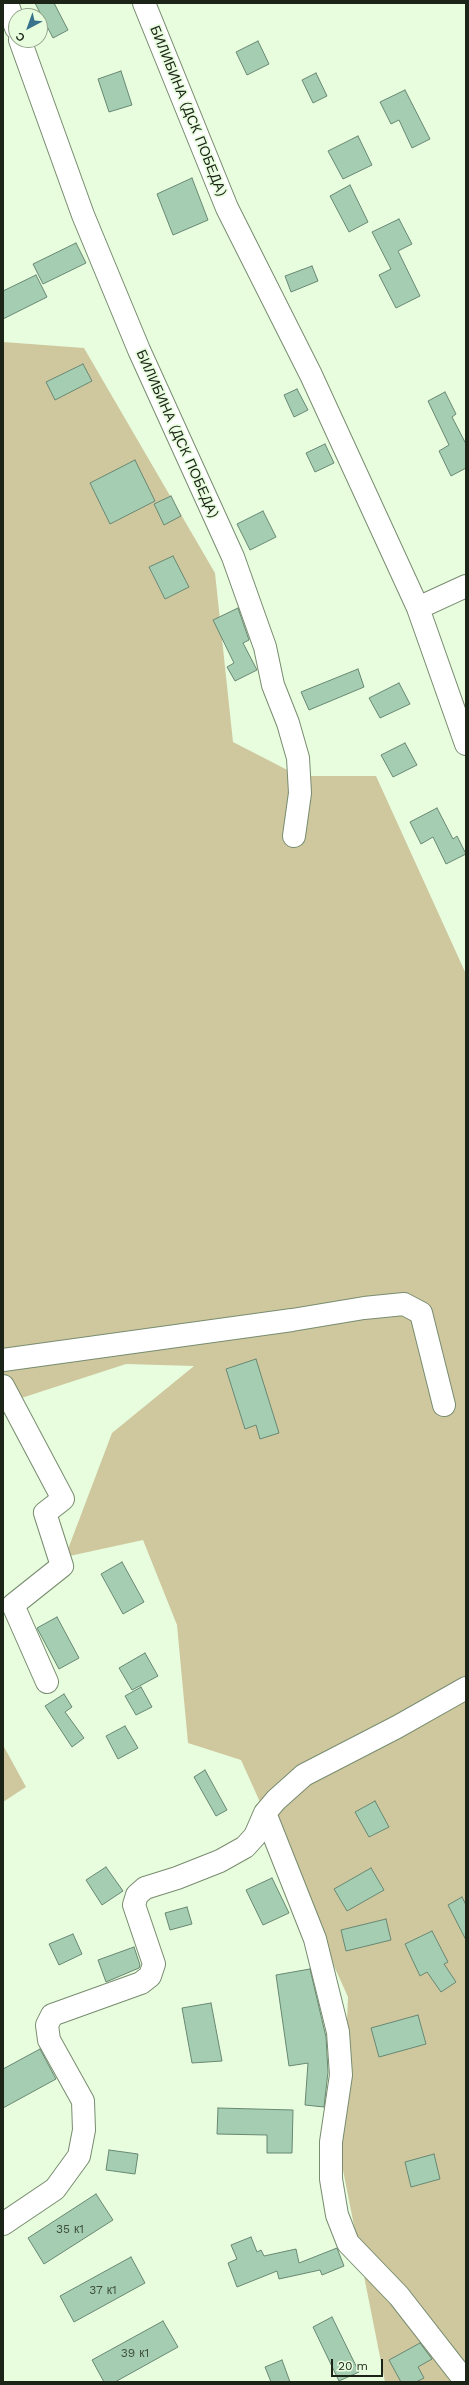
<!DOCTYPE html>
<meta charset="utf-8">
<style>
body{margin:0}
#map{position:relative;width:469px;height:2385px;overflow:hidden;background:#e7fdde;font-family:"Work Sans",sans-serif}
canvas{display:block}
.frame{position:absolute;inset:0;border:4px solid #1c2418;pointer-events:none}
.north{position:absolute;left:8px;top:8px;width:40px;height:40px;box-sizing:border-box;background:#e7fdde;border:1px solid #96a68f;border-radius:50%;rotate:221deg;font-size:11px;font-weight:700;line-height:16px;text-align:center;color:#1c2418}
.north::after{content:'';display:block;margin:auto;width:14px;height:18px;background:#39728c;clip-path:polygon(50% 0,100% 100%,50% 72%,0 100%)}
.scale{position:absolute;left:331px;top:2359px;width:52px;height:18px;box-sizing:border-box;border:2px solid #1c2418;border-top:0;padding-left:5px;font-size:12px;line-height:14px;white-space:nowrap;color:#1c2418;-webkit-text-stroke:3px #e7fdde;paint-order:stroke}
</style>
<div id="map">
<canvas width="469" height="2385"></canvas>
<div class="frame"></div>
<div class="north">С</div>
<div class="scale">20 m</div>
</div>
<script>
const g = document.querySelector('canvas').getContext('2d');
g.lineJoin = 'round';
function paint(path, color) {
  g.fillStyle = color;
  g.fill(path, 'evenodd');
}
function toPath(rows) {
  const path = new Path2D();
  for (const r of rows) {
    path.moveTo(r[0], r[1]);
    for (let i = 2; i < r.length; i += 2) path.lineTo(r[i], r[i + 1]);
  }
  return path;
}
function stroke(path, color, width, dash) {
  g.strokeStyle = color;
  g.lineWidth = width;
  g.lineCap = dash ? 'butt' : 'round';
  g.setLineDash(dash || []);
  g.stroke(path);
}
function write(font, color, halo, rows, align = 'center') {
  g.font = font + ' "Work Sans",sans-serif';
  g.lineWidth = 3.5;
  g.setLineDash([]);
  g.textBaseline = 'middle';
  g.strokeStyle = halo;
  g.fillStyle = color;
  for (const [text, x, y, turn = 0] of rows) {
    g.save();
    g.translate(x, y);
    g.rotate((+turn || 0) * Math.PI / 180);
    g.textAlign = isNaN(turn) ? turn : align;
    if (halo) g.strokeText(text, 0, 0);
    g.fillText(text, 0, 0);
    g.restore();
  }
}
paint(toPath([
 [3,342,84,348,215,573,233,742,299,776,376,776,466,974,466,2382,385,2382,341,2160,348,1997,241,1760,188,1743,177,1625,143,1540,65,1557,112,1433,194,1366,126,1364,3,1404],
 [3,1745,26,1787,3,1802]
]), '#cfc89f');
const building = toPath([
 [35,3,54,3,68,30,53,38,35,3],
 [258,41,269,64,247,75,236,52,258,41],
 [121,71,132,105,109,112,98,79,121,71],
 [316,73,327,96,313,103,302,80,316,73],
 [405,90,430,139,412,148,399,120,391,124,380,102,405,90],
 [358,136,372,165,343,179,328,151,358,136],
 [192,178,208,220,173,235,157,194,192,178],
 [350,185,368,222,349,232,330,196,350,185],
 [399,219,412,244,398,251,420,296,396,308,379,275,391,269,372,232,399,219],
 [76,243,86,263,43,284,33,264,76,243],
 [312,266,318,281,291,292,285,276,312,266],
 [36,275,47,297,3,319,3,291,36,275],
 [83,364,92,381,55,400,46,382,83,364],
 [297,389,308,410,294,417,284,395,297,389],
 [445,392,456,414,452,417,466,444,466,468,451,476,439,451,449,445,428,401,445,392],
 [325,444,334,463,315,472,306,453,325,444],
 [135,460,155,501,110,524,90,483,135,460],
 [171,496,181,516,164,525,154,504,171,496],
 [263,511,276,537,250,550,237,524,263,511],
 [173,556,189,587,165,599,149,567,173,556],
 [238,608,249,640,243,643,257,670,235,681,227,667,234,663,213,620,238,608],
 [358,669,364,687,309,710,301,692,358,669],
 [399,683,410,704,380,718,369,698,399,683],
 [405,743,417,765,393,777,381,755,405,743],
 [437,808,453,839,457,836,466,854,446,864,433,837,421,844,410,822,437,808],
 [256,1359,279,1433,260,1439,256,1425,245,1429,226,1369,256,1359],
 [122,1562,144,1602,123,1614,101,1574,122,1562],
 [57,1617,79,1658,59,1669,37,1628,57,1617],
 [145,1653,158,1676,132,1690,119,1668,145,1653],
 [141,1687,152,1707,136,1715,125,1696,141,1687],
 [64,1694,72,1707,65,1712,84,1738,72,1747,45,1706,64,1694],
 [125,1726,138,1748,118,1759,106,1736,125,1726],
 [205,1770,227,1810,216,1816,194,1777,205,1770],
 [375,1801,389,1827,369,1837,355,1812,375,1801],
 [106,1867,123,1891,102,1905,86,1880,106,1867],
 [371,1868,384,1890,347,1911,334,1889,371,1868],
 [272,1878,289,1913,263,1925,246,1890,272,1878],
 [462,1897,466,1905,466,1940,448,1905,462,1897],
 [187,1907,192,1924,170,1930,165,1913,187,1907],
 [386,1919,391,1940,346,1951,341,1930,386,1919],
 [432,1931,448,1962,444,1964,456,1982,441,1992,427,1972,420,1976,405,1944,432,1931],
 [73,1934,82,1954,59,1965,49,1944,73,1934],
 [134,1947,140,1965,139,1968,106,1982,98,1960,134,1947],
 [310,1969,326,2037,328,2072,324,2107,305,2105,308,2063,289,2066,276,1975,310,1969],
 [211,2003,222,2061,192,2063,182,2008,211,2003],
 [418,2015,426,2044,379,2057,371,2028,418,2015],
 [40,2049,56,2079,3,2108,3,2069,40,2049],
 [218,2108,293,2110,292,2153,267,2153,267,2135,217,2134,218,2108],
 [109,2150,138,2154,135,2174,106,2170,109,2150],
 [434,2154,440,2179,411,2187,405,2162,434,2154],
 [96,2194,113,2220,44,2264,28,2238,96,2194],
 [251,2237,257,2252,261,2250,264,2256,296,2249,299,2263,337,2248,344,2266,322,2275,320,2270,279,2279,277,2271,237,2287,228,2263,237,2259,231,2245,251,2237],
 [131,2257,145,2283,74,2322,60,2296,131,2257],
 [332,2317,359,2372,339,2381,313,2327,332,2317],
 [163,2321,178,2347,115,2382,104,2382,92,2360,163,2321],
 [420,2343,432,2359,418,2367,424,2378,416,2382,401,2382,389,2360,420,2343],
 [282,2360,290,2382,271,2382,265,2367,282,2360]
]);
paint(building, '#a4cdb1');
stroke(building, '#698873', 1);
const minor = toPath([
 [7,3,16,28],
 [144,3,227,208,311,375,418,608,466,744],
 [20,40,83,215,139,350,233,557,265,647,273,685,288,723,298,758,300,793,294,836],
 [418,608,466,586],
 [3,1360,292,1320,364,1308,404,1304,421,1313,444,1405],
 [3,1386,63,1499,45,1513,62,1566,13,1605,47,1682],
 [265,1813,315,1939,338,2032,341,2075,331,2142,331,2179,337,2215,348,2243,399,2296,466,2382],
 [3,2224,55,2189,79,2156,84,2130,83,2101,49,2040,47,2025,52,2015,141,1983,150,1976,154,1964,134,1905,137,1895,145,1888,177,1878,220,1861,245,1847,255,1836,265,1813,276,1800,304,1775,397,1727,466,1688]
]);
stroke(minor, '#788c6f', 24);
stroke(minor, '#fff', 22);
write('12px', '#3e4e3e', null, [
 ["35 к1",70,2229],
 ["37 к1",103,2290],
 ["39 к1",135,2353]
]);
write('14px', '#1c2418', '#e7fdde', [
 ["БИЛИБИНА (ДСК ПОБЕДА)",188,111,68],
 ["БИЛИБИНА (ДСК ПОБЕДА)",177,434,66]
]);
</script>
